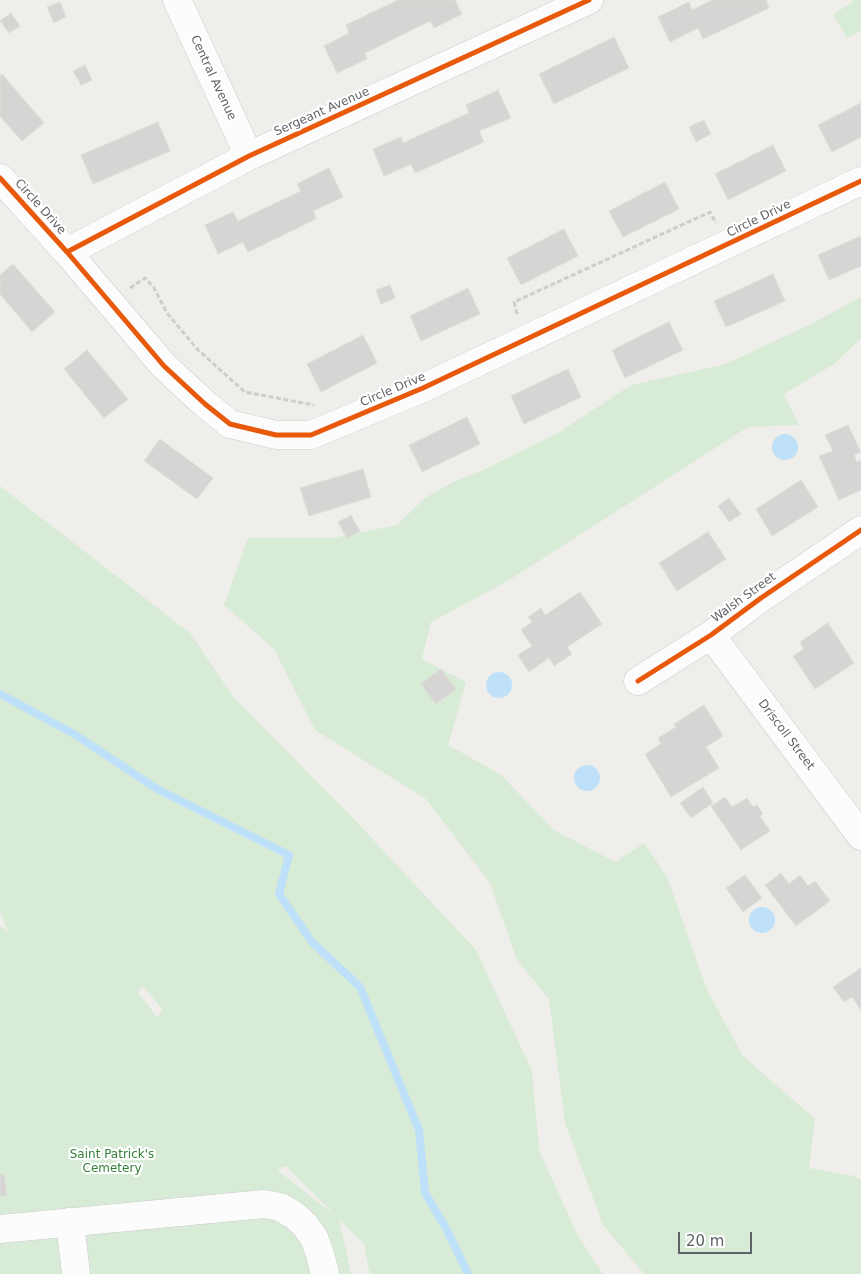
<!DOCTYPE html>
<style>
body{margin:0}
#map{position:relative;width:861px;height:1274px;overflow:hidden;background:#efeeea;font-family:"DejaVu Sans",sans-serif}
canvas{display:block}
.scale{position:absolute;left:678px;top:1232px;width:74px;height:22px;box-sizing:border-box;border:2px solid #5f6368;border-top:0;padding-left:6px;font-size:15px;line-height:18px;white-space:nowrap;color:#5f6368;-webkit-text-stroke:4px #fff;paint-order:stroke}
</style>
<div id="map">
<canvas width="861" height="1274"></canvas>
<div class="scale">20 m</div>
</div>
<script>
const g = document.querySelector('canvas').getContext('2d');
g.lineJoin = 'round';
function paint(path, color) {
  g.fillStyle = color;
  g.fill(path, 'evenodd');
}
function toPath(rows) {
  const path = new Path2D();
  for (const r of rows) {
    if (r.length === 3) {
      path.moveTo(r[0] + r[2], r[1]);
      path.arc(r[0], r[1], r[2], 0, 2 * Math.PI);
      continue;
    }
    path.moveTo(r[0], r[1]);
    for (let i = 2; i < r.length; i += 2) path.lineTo(r[i], r[i + 1]);
  }
  return path;
}
function stroke(path, color, width, dash) {
  g.strokeStyle = color;
  g.lineWidth = width;
  g.lineCap = dash ? 'butt' : 'round';
  g.setLineDash(dash || []);
  g.stroke(path);
}
function write(font, color, halo, rows, align = 'center') {
  g.font = font + ' "DejaVu Sans",sans-serif';
  g.lineWidth = 4.5;
  g.setLineDash([]);
  g.textBaseline = 'middle';
  g.strokeStyle = halo;
  g.fillStyle = color;
  for (const [text, x, y, turn = 0] of rows) {
    g.save();
    g.translate(x, y);
    g.rotate((+turn || 0) * Math.PI / 180);
    g.textAlign = isNaN(turn) ? turn : align;
    if (halo) g.strokeText(text, 0, 0);
    g.fillText(text, 0, 0);
    g.restore();
  }
}
paint(toPath([
 [852,0,861,0,861,31,847,38,833,14,853,2],
 [861,297,861,338,834,364,784,394,799,425,748,427,506,582,431,622,422,659,466,682,448,745,500,774,554,830,615,862,644,843,667,877,707,990,743,1056,815,1119,809,1168,854,1176,861,1180,861,1274,644,1274,603,1225,565,1123,549,999,517,960,490,883,426,799,315,730,274,649,224,605,248,538,333,538,397,525,425,498,453,482,479,472,558,433,631,385,726,364,813,323],
 [0,486,190,633,234,698,350,815,476,950,532,1071,539,1150,578,1236,603,1274,370,1274,364,1244,339,1219,351,1274,0,1274,0,926,9,933,0,912],
 [144,987,163,1010,157,1017,137,991],
 [286,1166,337,1217,277,1170]
]), '#d8ebd6');
paint(toPath([
 [785,447,13],
 [499,685,13],
 [587,778,13],
 [762,920,13]
]), '#bfe0f9');
stroke(toPath([
 [0,694,74,734,157,789,289,855,279,894,312,942,360,987,419,1130,425,1193,446,1228,468,1274]
]), '#bfe0f9', 8);
const building = toPath([
 [398,0,455,0,462,14,434,28,430,21,365,53,367,59,337,73,324,46,349,33,346,25,398,0],
 [712,0,766,0,769,8,703,39,698,28,670,42,658,17,689,2,692,10,712,0],
 [60,2,66,17,54,23,47,7,60,2],
 [11,13,20,26,9,33,0,21,11,13],
 [614,37,629,68,554,104,539,74,614,37],
 [85,65,92,80,81,85,73,71,85,65],
 [2,74,44,123,22,141,0,116,0,76,2,74],
 [498,90,511,118,479,131,484,142,415,173,411,164,384,176,373,149,401,137,403,143,469,113,466,105,498,90],
 [861,103,861,137,832,152,818,125,861,103],
 [704,120,711,134,696,142,689,127,704,120],
 [158,122,170,151,93,184,81,155,158,122],
 [773,145,786,171,728,200,715,174,773,145],
 [329,168,343,197,313,211,316,219,248,252,243,242,218,254,205,225,233,212,238,221,301,191,297,184,329,168],
 [665,182,679,209,623,237,609,211,665,182],
 [564,229,578,256,521,285,507,258,564,229],
 [861,236,861,266,829,280,818,255,861,236],
 [13,264,55,312,32,332,0,294,0,275,13,264],
 [773,274,785,301,726,327,714,301,773,274],
 [390,285,395,298,381,304,376,290,390,285],
 [468,288,480,314,421,341,410,316,468,288],
 [669,322,683,350,625,378,612,350,669,322],
 [363,335,377,363,321,392,307,364,363,335],
 [87,350,128,399,104,418,64,369,87,350],
 [568,369,581,397,524,424,511,396,568,369],
 [467,417,480,444,422,472,409,445,467,417],
 [848,425,861,452,854,455,857,462,861,460,861,490,839,500,819,456,833,451,825,435,848,425],
 [160,439,213,478,197,499,144,461,160,439],
 [363,469,371,497,309,516,300,488,363,469],
 [801,480,818,507,772,536,756,509,801,480],
 [729,498,741,514,729,522,718,506,729,498],
 [351,515,360,531,347,538,338,522,351,515],
 [708,532,726,559,677,591,659,563,708,532],
 [580,592,602,624,567,647,572,654,554,666,549,658,529,672,518,655,532,646,521,630,532,622,528,617,541,608,545,615,580,592],
 [828,623,854,663,815,689,793,656,804,649,800,642,828,623],
 [441,669,456,689,436,704,421,684,441,669],
 [704,705,723,736,706,747,719,768,671,797,645,754,661,744,658,738,676,727,674,724,704,705],
 [703,787,713,803,691,818,680,803,703,787],
 [725,797,732,807,747,798,753,807,757,805,763,814,760,816,770,831,741,850,711,806,725,797],
 [781,873,789,884,800,875,808,886,815,881,830,901,796,926,765,885,781,873],
 [745,875,762,898,743,912,726,888,745,875],
 [861,968,861,1010,852,997,844,1002,833,987,861,968],
 [4,1174,7,1196,0,1196,0,1175,4,1174]
]);
paint(building, '#d6d5d3');
stroke(building, '#deddd9', 1);
const minor = toPath([
 [177,0,249,156],
 [0,178,67,252,164,366,205,404,230,424,276,435,311,435,423,388,861,181],
 [67,252,249,156,589,0],
 [711,635,861,836],
 [638,681,711,635,761,598,861,530],
 [70,1222,76,1274],
 [0,1229,264,1204,280,1207,294,1215,305,1225,314,1238,320,1254,325,1274]
]);
stroke(minor, '#cbcccc', 29);
stroke(toPath([
 [130,288,145,278,154,288,167,313,197,349,245,392,314,405],
 [517,314,514,302,710,212,716,223]
]), '#cacfcc', 3, [5, 2.5]);
stroke(minor, '#fdfcfc', 28);
stroke(toPath([
 [0,178,67,252,164,366,205,404,230,424,276,435,311,435,423,388,861,181],
 [67,252,249,156,589,0],
 [638,681,711,635,761,598,861,530]
]), '#e8590c', 5);
write('12px', '#5f6368', '#fff', [
 ["Central Avenue",213,78,65],
 ["Sergeant Avenue",322,112,-24],
 ["Circle Drive",40,207,48],
 ["Circle Drive",759,219,-26],
 ["Circle Drive",393,390,-23],
 ["Walsh Street",744,598,-36],
 ["Driscoll Street",786,735,53]
]);
write('12px', '#348238', '#fff', [
 ["Saint Patrick's",112,1155],
 ["Cemetery",112,1169]
]);
</script>
